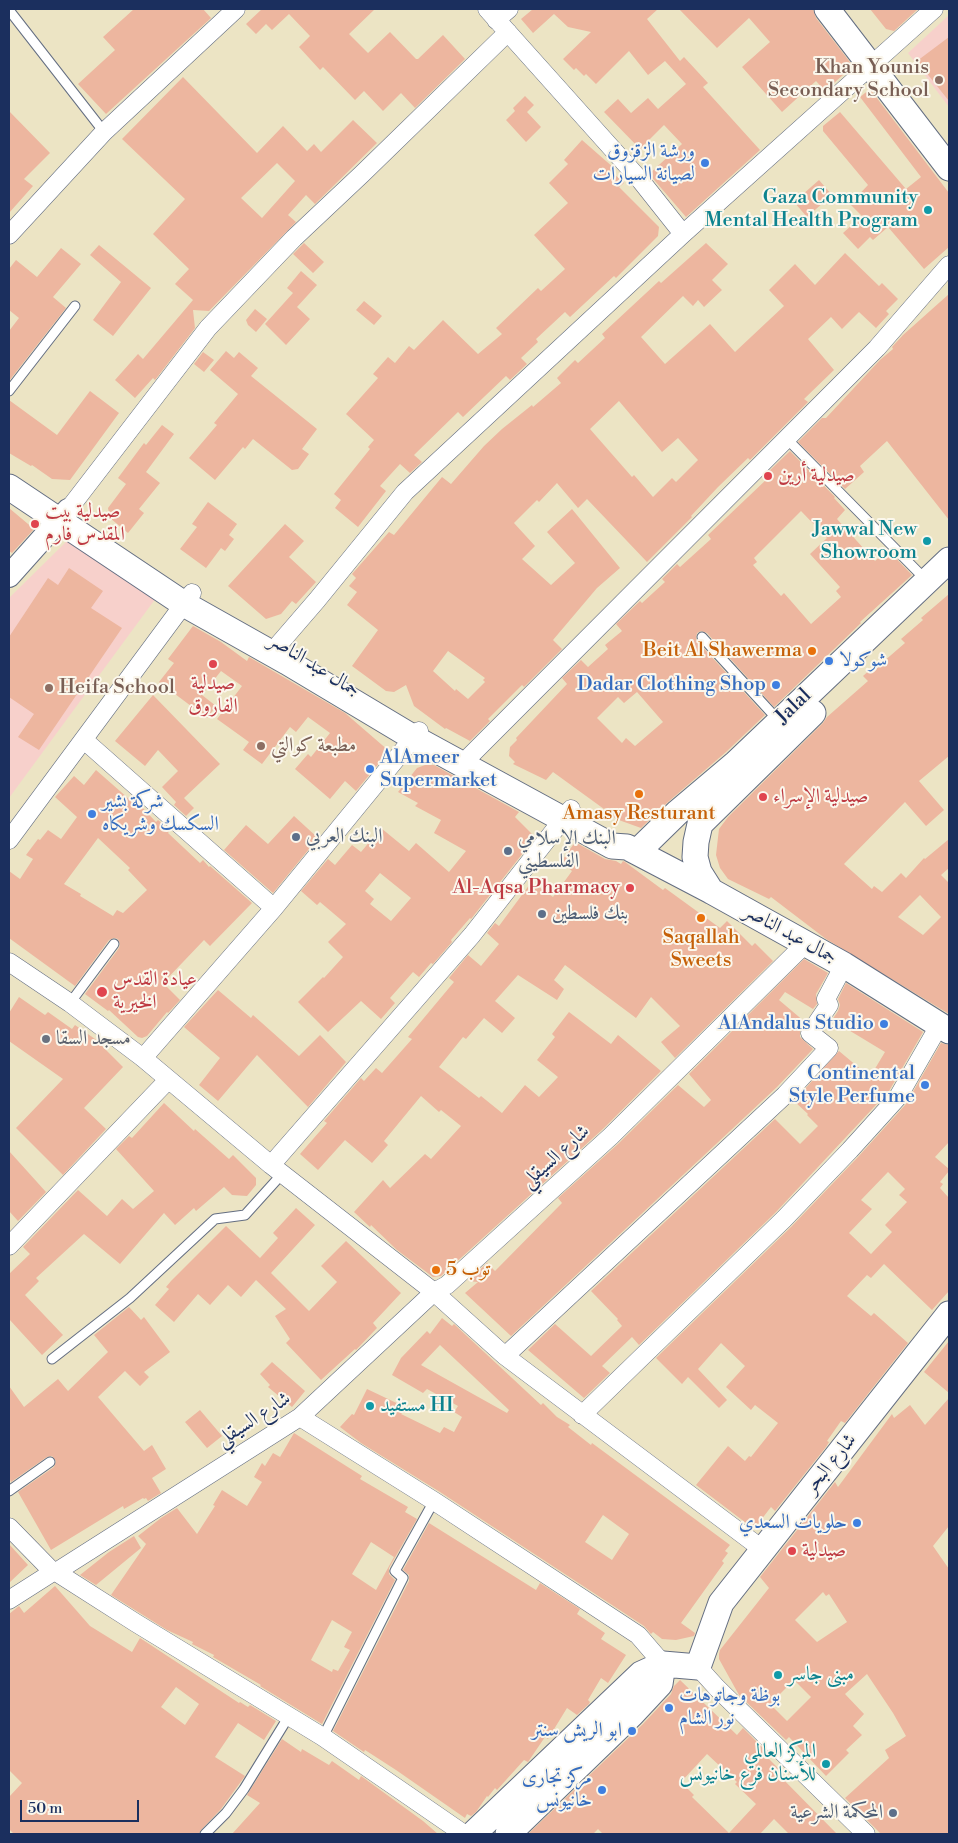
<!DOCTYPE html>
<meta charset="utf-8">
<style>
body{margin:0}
#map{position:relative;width:958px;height:1843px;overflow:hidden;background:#ece4c4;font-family:"Libre Bodoni",serif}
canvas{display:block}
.frame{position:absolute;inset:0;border:10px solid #1b2f5e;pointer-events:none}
.scale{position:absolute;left:20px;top:1800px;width:119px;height:22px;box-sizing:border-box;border:2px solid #1b2f5e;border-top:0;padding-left:6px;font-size:15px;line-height:18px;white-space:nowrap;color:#1b2f5e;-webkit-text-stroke:4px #fbf7ec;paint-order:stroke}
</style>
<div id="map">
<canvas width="958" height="1843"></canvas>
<div class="frame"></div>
<div class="scale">50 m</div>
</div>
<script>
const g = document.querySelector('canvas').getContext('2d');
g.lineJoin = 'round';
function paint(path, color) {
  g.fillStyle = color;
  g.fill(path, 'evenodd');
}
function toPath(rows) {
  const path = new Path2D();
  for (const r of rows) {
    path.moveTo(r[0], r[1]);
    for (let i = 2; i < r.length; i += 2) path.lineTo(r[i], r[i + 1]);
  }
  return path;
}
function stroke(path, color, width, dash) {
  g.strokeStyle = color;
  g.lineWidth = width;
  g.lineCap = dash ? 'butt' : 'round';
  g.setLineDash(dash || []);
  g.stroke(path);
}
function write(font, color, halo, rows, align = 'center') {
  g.font = font + ' "Libre Bodoni",Amiri,serif';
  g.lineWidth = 4;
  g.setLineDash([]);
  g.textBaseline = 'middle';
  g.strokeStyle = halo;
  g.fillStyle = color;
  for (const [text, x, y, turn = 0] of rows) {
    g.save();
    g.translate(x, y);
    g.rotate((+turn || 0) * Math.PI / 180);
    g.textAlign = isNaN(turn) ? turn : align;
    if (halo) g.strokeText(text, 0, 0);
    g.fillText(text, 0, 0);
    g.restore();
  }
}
paint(toPath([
 [949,15,949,107,908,53],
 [69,539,156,598,9,798,9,598]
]), '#f7d0cb');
paint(toPath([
 [134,9,203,9,211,18,106,114,78,84,115,50,103,37],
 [262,9,375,9,349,34,368,53,390,32,416,59,418,59,443,35,465,59,415,108,401,93,383,111,364,91,355,100,323,67,320,70,299,47,310,36,289,14,272,30,266,24,256,34,246,24],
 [533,9,658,9,647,19,680,61,684,57,708,83,703,87,760,150,686,217,649,174,682,144,664,125,640,149,604,112,618,99,631,113,648,98,658,109,686,84,665,61,648,75,629,51,596,84,586,74,584,76,576,68,574,70,563,59,591,32,568,27,554,14,533,33,521,19],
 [679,9,813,9,816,18,853,66,825,91,816,81,782,112,742,67,770,42,749,18,717,48],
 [870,9,918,9,894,31,886,29],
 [949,37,949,101,917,61],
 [183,77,257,153,283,126,307,151,314,144,321,152,353,120,377,143,315,204,306,195,288,215,296,222,209,311,193,310,195,328,155,380,153,378,135,398,115,380,138,354,143,359,193,300,175,284,189,269,153,234,185,199,122,139],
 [277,163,295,181,262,218,241,198],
 [870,89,949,193,949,247,924,269,888,227,873,240,870,237,858,249,843,233,862,216,850,204,868,185,823,131,823,126,840,112,906,189,921,177,860,97],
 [525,96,534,105,527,112,541,127,526,142,506,120,515,111,513,108],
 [9,111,50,153,24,179,33,186,9,213],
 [582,140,614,168,611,171,624,183,619,187,659,227,658,236,616,278,614,276,570,317,565,312,536,339,538,342,521,358,527,364,510,380,506,376,463,417,458,412,414,455,422,462,410,473,400,464,380,486,386,491,358,527,335,508,341,500,334,494,370,449,368,447,374,440,346,414,378,378,373,374,388,357,395,363,409,346,414,350,443,320,478,354,502,334,496,328,538,288,541,291,565,269,534,235,568,203,549,183,568,164,564,160],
 [819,180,832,195,807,217,794,202],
 [304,243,324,262,313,273,293,254],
 [706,243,728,264,712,280,722,290,704,307,698,300,693,306,683,296,641,337,665,364,710,324,735,352,784,306,769,290,795,264,815,285,845,253,879,286,882,283,898,299,886,311,889,314,876,328,859,312,842,329,831,317,808,339,834,370,804,399,808,402,750,460,748,458,718,487,691,516,692,517,647,562,587,499,578,508,557,483,539,502,537,500,514,523,535,546,522,559,551,585,575,563,547,532,572,509,620,568,597,588,553,640,562,649,524,687,522,685,488,719,490,721,470,741,446,728,445,729,414,706,406,685,394,692,386,691,352,666,378,630,347,605,357,592,349,586,356,578,352,574,389,532,394,535,442,477,451,484,484,446,502,429,532,405,533,407,561,383,557,378,575,360,578,363,605,338,602,334,659,281,661,283],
 [619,401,662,452,678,438,698,460,676,482,672,478,653,497,634,475,632,477,590,429],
 [448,651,485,678,483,680,485,682,468,699,456,689,455,691,433,671],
 [99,245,151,288,113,336,93,320,121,282,90,255],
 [61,248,81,264,53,297,66,308,9,381,9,331,19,318,9,310,9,269,16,260,37,277],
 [301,271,317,285,297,307,310,319,286,345,265,324,293,293,287,288],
 [949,294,949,520,887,441,860,466,864,472,845,489,798,442,822,418,826,418,880,360,893,349,892,347,903,335],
 [364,301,382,316,374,325,356,310],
 [255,309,267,319,256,332,248,325,246,320],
 [226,351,234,358,239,352,258,368,251,376,317,429,302,449,309,454,298,469,292,470,253,439,245,449,243,447,215,480,189,458,217,425,214,423,238,394,210,370],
 [203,352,214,360,204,372,194,364],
 [90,391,119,413,70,480,52,479,32,465,31,466,9,453,9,400,57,435],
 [162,425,174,434,146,472,160,483,139,509,144,513,128,533,110,518,108,508,126,484,118,478,144,443,146,445],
 [790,451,835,497,834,498,845,510,837,519,875,561,888,550,912,575,860,622,861,623,774,707,707,633,701,631,697,633,696,638,697,641,765,715,726,752,668,802,641,828,616,819,605,808,604,809,553,772,546,780,513,764,515,762,509,756,510,747,517,740,516,738,567,684,562,678,581,660,588,667,608,649,605,645,622,631,616,624,640,601,642,603,665,582,662,579,677,564,680,567,711,539,708,535,768,478,765,475],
 [801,511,827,538,810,554,840,587,836,591,841,597,811,624,784,593,781,596,753,565,757,562,754,558],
 [637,692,663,722,635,746,626,738,622,743,597,718,618,697,624,703],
 [208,502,237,524,229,535,234,539,225,551,221,548,206,568,180,549,197,527,192,524],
 [9,508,34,529,12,553,9,551],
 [285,524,304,541,289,557,316,582,296,604,292,601,281,614,266,619,228,586],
 [69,568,103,591,91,608,122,628,39,750,18,737,34,714,9,697,9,637,48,578,58,585],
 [949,594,949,756,919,781,944,810,926,826,905,802,844,864,872,889,874,886,882,892,901,873,906,878,924,858,925,859,949,839,949,868,941,875,949,883,949,1014,826,939,771,897,769,899,728,879,720,868,716,855,719,829,728,817,823,723,827,717,868,681,863,676,881,660,883,662,905,643,901,639,923,620,921,618],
 [920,895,941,917,923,935,898,917],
 [193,626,221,642,247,661,249,657,345,713,389,751,356,791,345,781,330,799,295,769,308,754,311,757,330,733,308,717,296,732,290,727,262,764,243,750,249,742,217,719,242,686,221,671,202,695,216,706,207,718,159,682,174,663,168,659],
 [153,695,220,764,184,798,194,808,186,816,174,805,176,802,162,787,178,771,158,750,145,766,115,741],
 [425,765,434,765,519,812,515,817,532,834,534,839,471,919,470,918,451,940,452,942,433,964,431,963,419,977,413,972,390,998,395,1003,381,1019,361,1001,328,1032,298,1002,323,977,324,978,343,957,328,942,346,924,320,902,317,905,301,891,328,859,335,865,352,845,361,852,381,828,409,851,416,843,449,872,466,851,434,833,441,820,415,806,418,803,398,792,417,768],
 [380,873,411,898,391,921,370,904,374,899,365,891],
 [96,770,137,806,139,804,156,822,158,820,170,830,168,833,200,863,203,860,209,867,210,866,252,903,210,946,204,940,163,983,180,1000,168,1013,167,1012,147,1036,142,1038,138,1037,109,1010,108,1011,85,994,119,948,120,944,118,939,114,938,109,940,75,986,9,938,9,871,20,879,33,859,26,855,38,839,40,840,48,830,61,839,77,817,55,797,74,776,84,785],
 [98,838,130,868,128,870,147,890,123,913,117,910,113,916,80,896,81,894,64,884],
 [294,816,318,838,273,893,224,850,246,825,268,844],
 [575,842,605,859,616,861,621,864,623,861,625,862,663,890,665,888,720,928,727,921,752,946,755,943,773,961,675,1058,661,1042,680,1026,651,997,636,1018,565,965,554,980,564,989,557,1000,518,975,495,1001,515,1018,502,1033,484,1018,466,1039,463,1037,439,1067,479,1098,481,1096,502,1113,525,1085,539,1097,558,1077,537,1060,555,1037,552,1034,569,1012,611,1044,618,1035,661,1071,604,1128,441,1276,433,1277,397,1250,371,1225,370,1227,354,1212,383,1180,390,1188,425,1154,431,1159,461,1126,441,1110,439,1112,421,1096,384,1141,388,1145,372,1163,345,1140,318,1170,300,1154,327,1123,324,1121,361,1078,364,1081,376,1068,382,1073,412,1039,408,1037,454,982,449,978,468,955,481,966,499,944,487,933,495,923,499,926,530,884,535,884,553,897,572,871,561,862],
 [804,959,828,973,816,994,817,1004,813,1009,785,992,779,1000,805,1022,800,1032,800,1037,813,1049,777,1087,511,1336,465,1293,478,1282,468,1281,487,1263,495,1271,562,1203,558,1198,618,1144,678,1085,704,1107,711,1100,689,1074],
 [846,983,923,1032,889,1091,776,1212,639,1345,632,1337,602,1366,610,1373,584,1398,528,1350,555,1324,591,1356,622,1326,617,1320,618,1319,591,1291,775,1119,800,1144,818,1126,807,1115,808,1114,794,1101,839,1051,870,1077,885,1052,832,1020,838,1011,840,1005,838,999],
 [218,990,251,1018,253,1015,299,1056,320,1035,346,1062,308,1107,257,1055,218,1101,199,1085,220,1058,184,1027],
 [19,997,45,1015,48,1012,72,1029,75,1025,95,1039,123,1067,84,1108,106,1129,63,1175,16,1128,63,1079,9,1041,9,1013],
 [941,1043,949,1045,949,1142,935,1157,949,1169,949,1171,940,1182,943,1184,940,1188,949,1198,949,1291,932,1310,884,1264,871,1278,867,1275,847,1296,871,1316,874,1313,908,1343,845,1423,841,1421,827,1441,829,1442,826,1447,775,1511,771,1507,754,1529,696,1485,728,1446,745,1461,749,1456,751,1457,778,1423,755,1405,751,1410,726,1387,745,1366,721,1343,698,1369,727,1400,719,1408,688,1377,682,1384,656,1358,791,1227,858,1157,906,1104],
 [888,1172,905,1189,899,1195,907,1202,885,1225,892,1232,871,1254,849,1233,872,1209,861,1200],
 [164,1103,194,1131,195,1129,229,1159,233,1155,256,1178,256,1185,247,1196,232,1195,224,1187,196,1211,194,1208,175,1225,164,1213,120,1264,84,1234,36,1278,39,1281,25,1295,63,1335,42,1355,9,1319,9,1274,30,1254,23,1247,78,1190,107,1216,122,1199,133,1209,154,1191,116,1149,129,1136,132,1138],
 [9,1151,46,1192,18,1221,9,1211],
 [296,1208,315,1225,271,1273,309,1311,337,1282,321,1266,346,1241,401,1293,373,1323,377,1328,356,1350,355,1349,321,1380,286,1343,290,1339,275,1316,286,1309,256,1280,241,1297,228,1285,210,1305,198,1294,174,1322,155,1305,169,1289,166,1287,171,1281,226,1226,260,1258,278,1238,273,1233],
 [129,1307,141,1320,144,1317,170,1352,144,1372,149,1377,140,1386,125,1371,98,1397,144,1451,152,1445,166,1469,152,1478,161,1493,148,1501,146,1498,144,1499,143,1498,124,1509,123,1506,51,1550,18,1492,54,1467,56,1461,52,1456,47,1457,11,1482,9,1477,9,1386,24,1407,58,1379,68,1391,108,1352,94,1335],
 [442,1318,452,1326,454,1324,541,1405,543,1403,557,1417,570,1425,568,1427,591,1445,592,1443,730,1545,725,1551,728,1553,722,1561,724,1563,681,1623,695,1633,694,1636,676,1640,662,1639,653,1632,651,1634,644,1626,440,1492,361,1443,340,1427,352,1414,354,1415,367,1389,407,1408,401,1414,440,1433,444,1427,454,1432,462,1417,454,1412,458,1406,427,1389,423,1393,392,1375,401,1358,427,1331,430,1334],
 [440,1345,509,1410,507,1413,421,1365],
 [603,1515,629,1534,612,1560,585,1542],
 [949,1341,949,1393,924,1372],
 [272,1362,305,1391,292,1407,268,1387,270,1385,260,1374],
 [949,1398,949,1526,933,1546,949,1569,949,1834,881,1834,845,1798,889,1758,885,1750,906,1736,893,1713,867,1674,845,1694,864,1714,853,1726,862,1735,846,1750,849,1753,826,1776,789,1737,786,1740,739,1695,719,1659,719,1654,720,1650,769,1588,760,1577,835,1482,838,1487,892,1414,894,1418,910,1405,925,1425],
 [823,1592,826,1596,829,1594,847,1622,817,1642,795,1620],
 [794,1680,811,1697,787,1721,770,1704],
 [200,1410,222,1436,207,1448,185,1422],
 [294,1433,362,1476,360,1479,408,1507,405,1512,417,1519,389,1568,389,1574,395,1580,322,1724,260,1686,261,1685,213,1657,214,1655,192,1644,193,1642,167,1630,111,1595,146,1544,138,1536,161,1518,177,1508,197,1534,215,1506,213,1505,222,1490,247,1506,262,1482,254,1477,262,1463,265,1466,273,1453,280,1457],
 [371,1542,394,1557,376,1590,352,1574],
 [332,1620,352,1632,344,1647,350,1650,338,1671,333,1669,332,1672,311,1660],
 [429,1523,536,1590,540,1583,580,1609,577,1614,605,1633,601,1639,626,1655,608,1683,601,1678,588,1700,590,1702,589,1704,577,1715,567,1708,548,1739,545,1737,528,1762,524,1760,497,1790,495,1788,488,1797,487,1796,476,1812,471,1816,467,1814,465,1818,396,1770,365,1750,364,1752,333,1731,409,1581,409,1575,403,1570],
 [134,1536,141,1548,96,1585,80,1575,109,1552],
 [9,1544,28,1565,9,1583],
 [55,1586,90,1626,132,1652,140,1638,239,1703,240,1702,248,1707,250,1705,276,1721,264,1740,238,1723,215,1757,245,1776,221,1809,201,1830,199,1834,14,1834,9,1829,9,1797,22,1783,9,1770,9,1614,19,1606,24,1613],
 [176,1687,199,1704,185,1725,161,1707],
 [680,1680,737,1735,743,1728,770,1755,768,1758,782,1772,779,1775,837,1834,789,1834,774,1819,760,1834,603,1834,598,1829,593,1834,528,1834,643,1724,671,1694,674,1686],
 [707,1754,737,1782,735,1784,756,1804,729,1833,692,1797,694,1795,681,1782],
 [282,1739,301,1752,302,1749,329,1765,332,1761,359,1780,361,1776,423,1821,438,1834,232,1834,260,1803,247,1795]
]), '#edb69f');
const service = toPath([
 [9,10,104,132],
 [9,391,75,306],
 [786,438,926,580],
 [702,637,778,720],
 [70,1003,114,944],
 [52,1359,130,1298,215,1219,245,1215,282,1174],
 [9,1491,50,1462],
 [323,1737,403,1578,395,1571,434,1501],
 [205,1834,226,1813,244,1789,289,1716]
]);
const minor = toPath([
 [487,9,641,181,683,234],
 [496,20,509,9],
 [9,235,104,132,236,9],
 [68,510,208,328,294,238,362,174,508,32],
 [279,644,317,600,405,492,683,234,934,9],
 [84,740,274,908],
 [470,756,877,348,949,265],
 [9,840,192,593],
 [9,962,70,1003,143,1058,271,1165,434,1292,505,1356,762,1549],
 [143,1058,274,908,419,731],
 [271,1165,472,935,571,809],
 [9,1246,168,1080],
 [505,1356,785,1095,829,1048,810,1033,829,1005,826,999,844,965],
 [582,1415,784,1219,850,1150,898,1097,940,1024],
 [300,1417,434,1501,638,1635,663,1664],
 [9,1527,53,1572],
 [9,1600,53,1572,56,1572],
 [698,1667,717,1688,866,1834],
 [464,1834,323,1737,136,1623,56,1572,300,1417,434,1292,447,1285,611,1136,806,943]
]);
const tertiary = toPath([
 [9,576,68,510]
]);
const secondary = toPath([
 [827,9,949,168],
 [9,487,184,604,287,662,414,738,612,846,627,847,711,891,844,965,949,1031],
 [637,852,678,812,736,763,949,560],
 [711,891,699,872,695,857,696,842,700,824,813,713],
 [473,1834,641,1674,663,1664,698,1667,721,1603,949,1314],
 [508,1834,632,1714,660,1684,663,1664]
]);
stroke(service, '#646e82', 11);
stroke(minor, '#646e82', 19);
stroke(tertiary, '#646e82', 24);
stroke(secondary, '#646e82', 27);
stroke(service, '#fff', 9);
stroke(minor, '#fff', 18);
stroke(tertiary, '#fff', 22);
stroke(secondary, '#fff', 25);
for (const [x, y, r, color] of [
 [939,80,5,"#8d6e63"],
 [705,163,5,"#3f7fe0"],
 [928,210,5,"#0f9aa8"],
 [768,476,5,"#e0444e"],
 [35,524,5,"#e0444e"],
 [927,541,5,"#0f9aa8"],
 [812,651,5,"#e8710a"],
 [829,661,5,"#3f7fe0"],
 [213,664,5,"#e0444e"],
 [776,685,5,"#3f7fe0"],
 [49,688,5,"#8d6e63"],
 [261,746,5,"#8d6e63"],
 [370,769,5,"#3f7fe0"],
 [639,794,5,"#e8710a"],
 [763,797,5,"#e0444e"],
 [92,814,5,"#3f7fe0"],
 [296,837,5,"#5c6f8a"],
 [508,851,5,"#5c6f8a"],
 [630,888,5,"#e0444e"],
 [542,914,5,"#5c6f8a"],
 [701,918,5,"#e8710a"],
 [102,992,6,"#e0444e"],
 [884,1024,5,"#3f7fe0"],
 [46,1039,5,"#6b7280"],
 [925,1085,5,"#3f7fe0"],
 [436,1270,5,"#e8710a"],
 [370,1406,5,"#0f9aa8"],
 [857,1523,5,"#3f7fe0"],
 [792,1551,5,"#e0444e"],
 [778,1675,5,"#0f9aa8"],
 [669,1708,5,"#3f7fe0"],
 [632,1731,5,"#3f7fe0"],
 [826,1764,5,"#0f9aa8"],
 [602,1790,5,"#3f7fe0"],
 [893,1813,5,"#5c6f8a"]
]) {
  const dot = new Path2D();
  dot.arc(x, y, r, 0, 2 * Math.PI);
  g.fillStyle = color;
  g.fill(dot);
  stroke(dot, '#fbf7ec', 2);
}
write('20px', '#785e54', '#fbf7ec', [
 ["Khan Younis",929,68,"right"],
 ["Secondary School",929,91,"right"],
 ["Heifa School",59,688],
 ["مطبعة كوالتي",271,746]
], 'left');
write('20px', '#366cbe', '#fbf7ec', [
 ["ورشة الزقزوق",695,152],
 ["لصيانة السيارات",695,175],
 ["شوكولا",839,661,"left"],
 ["Dadar Clothing Shop",766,685],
 ["AlAmeer",380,758,"left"],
 ["Supermarket",380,781,"left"],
 ["شركة بشير",102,802,"left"],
 ["السكسك وشريكاه",102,825,"left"],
 ["AlAndalus Studio",874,1024],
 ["Continental",915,1074],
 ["Style Perfume",915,1097],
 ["حلويات السعدي",847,1523],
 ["بوظة وجاتوهات",679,1696,"left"],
 ["نور الشام",679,1719,"left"],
 ["ابو الريش سنتر",622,1731],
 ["مركز تجارى",592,1778],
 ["خانيونس",592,1801]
], 'right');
write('20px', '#0d838f', '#fbf7ec', [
 ["Gaza Community",918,198],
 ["Mental Health Program",918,221],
 ["Jawwal New",917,530],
 ["Showroom",917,553],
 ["مستفيد HI",380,1406,"left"],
 ["مبنى جاسر",788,1675,"left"],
 ["المركز العالمي",816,1752],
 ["للأسنان فرع خانيونس",816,1775]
], 'right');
write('20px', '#be3a42', '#fbf7ec', [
 ["صيدلية أرين",778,476],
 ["صيدلية بيت",45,512],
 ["المقدس فارم",45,535],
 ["صيدلية",213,684,"center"],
 ["الفاروق",213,707,"center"],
 ["صيدلية الإسراء",773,797],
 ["Al-Aqsa Pharmacy",620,888,"right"],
 ["عيادة القدس",113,980],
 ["الخيرية",113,1003],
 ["صيدلية",802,1551]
], 'left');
write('20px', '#c56008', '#fbf7ec', [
 ["Beit Al Shawerma",802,651,"right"],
 ["Amasy Resturant",639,814],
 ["Saqallah",701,938],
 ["Sweets",701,961],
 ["توب 5",446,1270,"left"]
]);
write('20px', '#1b2f5e', '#fbf7ec', [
 ["جمال عبد الناصر",314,666,32],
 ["Jalal",794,707,-44],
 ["جمال عبد الناصر",790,935,29],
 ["شارع السيقلي",556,1157,-42],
 ["شارع السيقلي",254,1420,-33],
 ["شارع البحر",831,1464,-51]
]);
write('20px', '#4e5e75', '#fbf7ec', [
 ["البنك العربي",306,837],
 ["البنك الإسلامي",518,839],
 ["الفلسطيني",518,862],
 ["بنك فلسطين",552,914],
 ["المحكمة الشرعية",883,1813,"right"]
], 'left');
write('20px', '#5b616d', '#fbf7ec', [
 ["مسجد السقا",56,1039]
], 'left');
</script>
